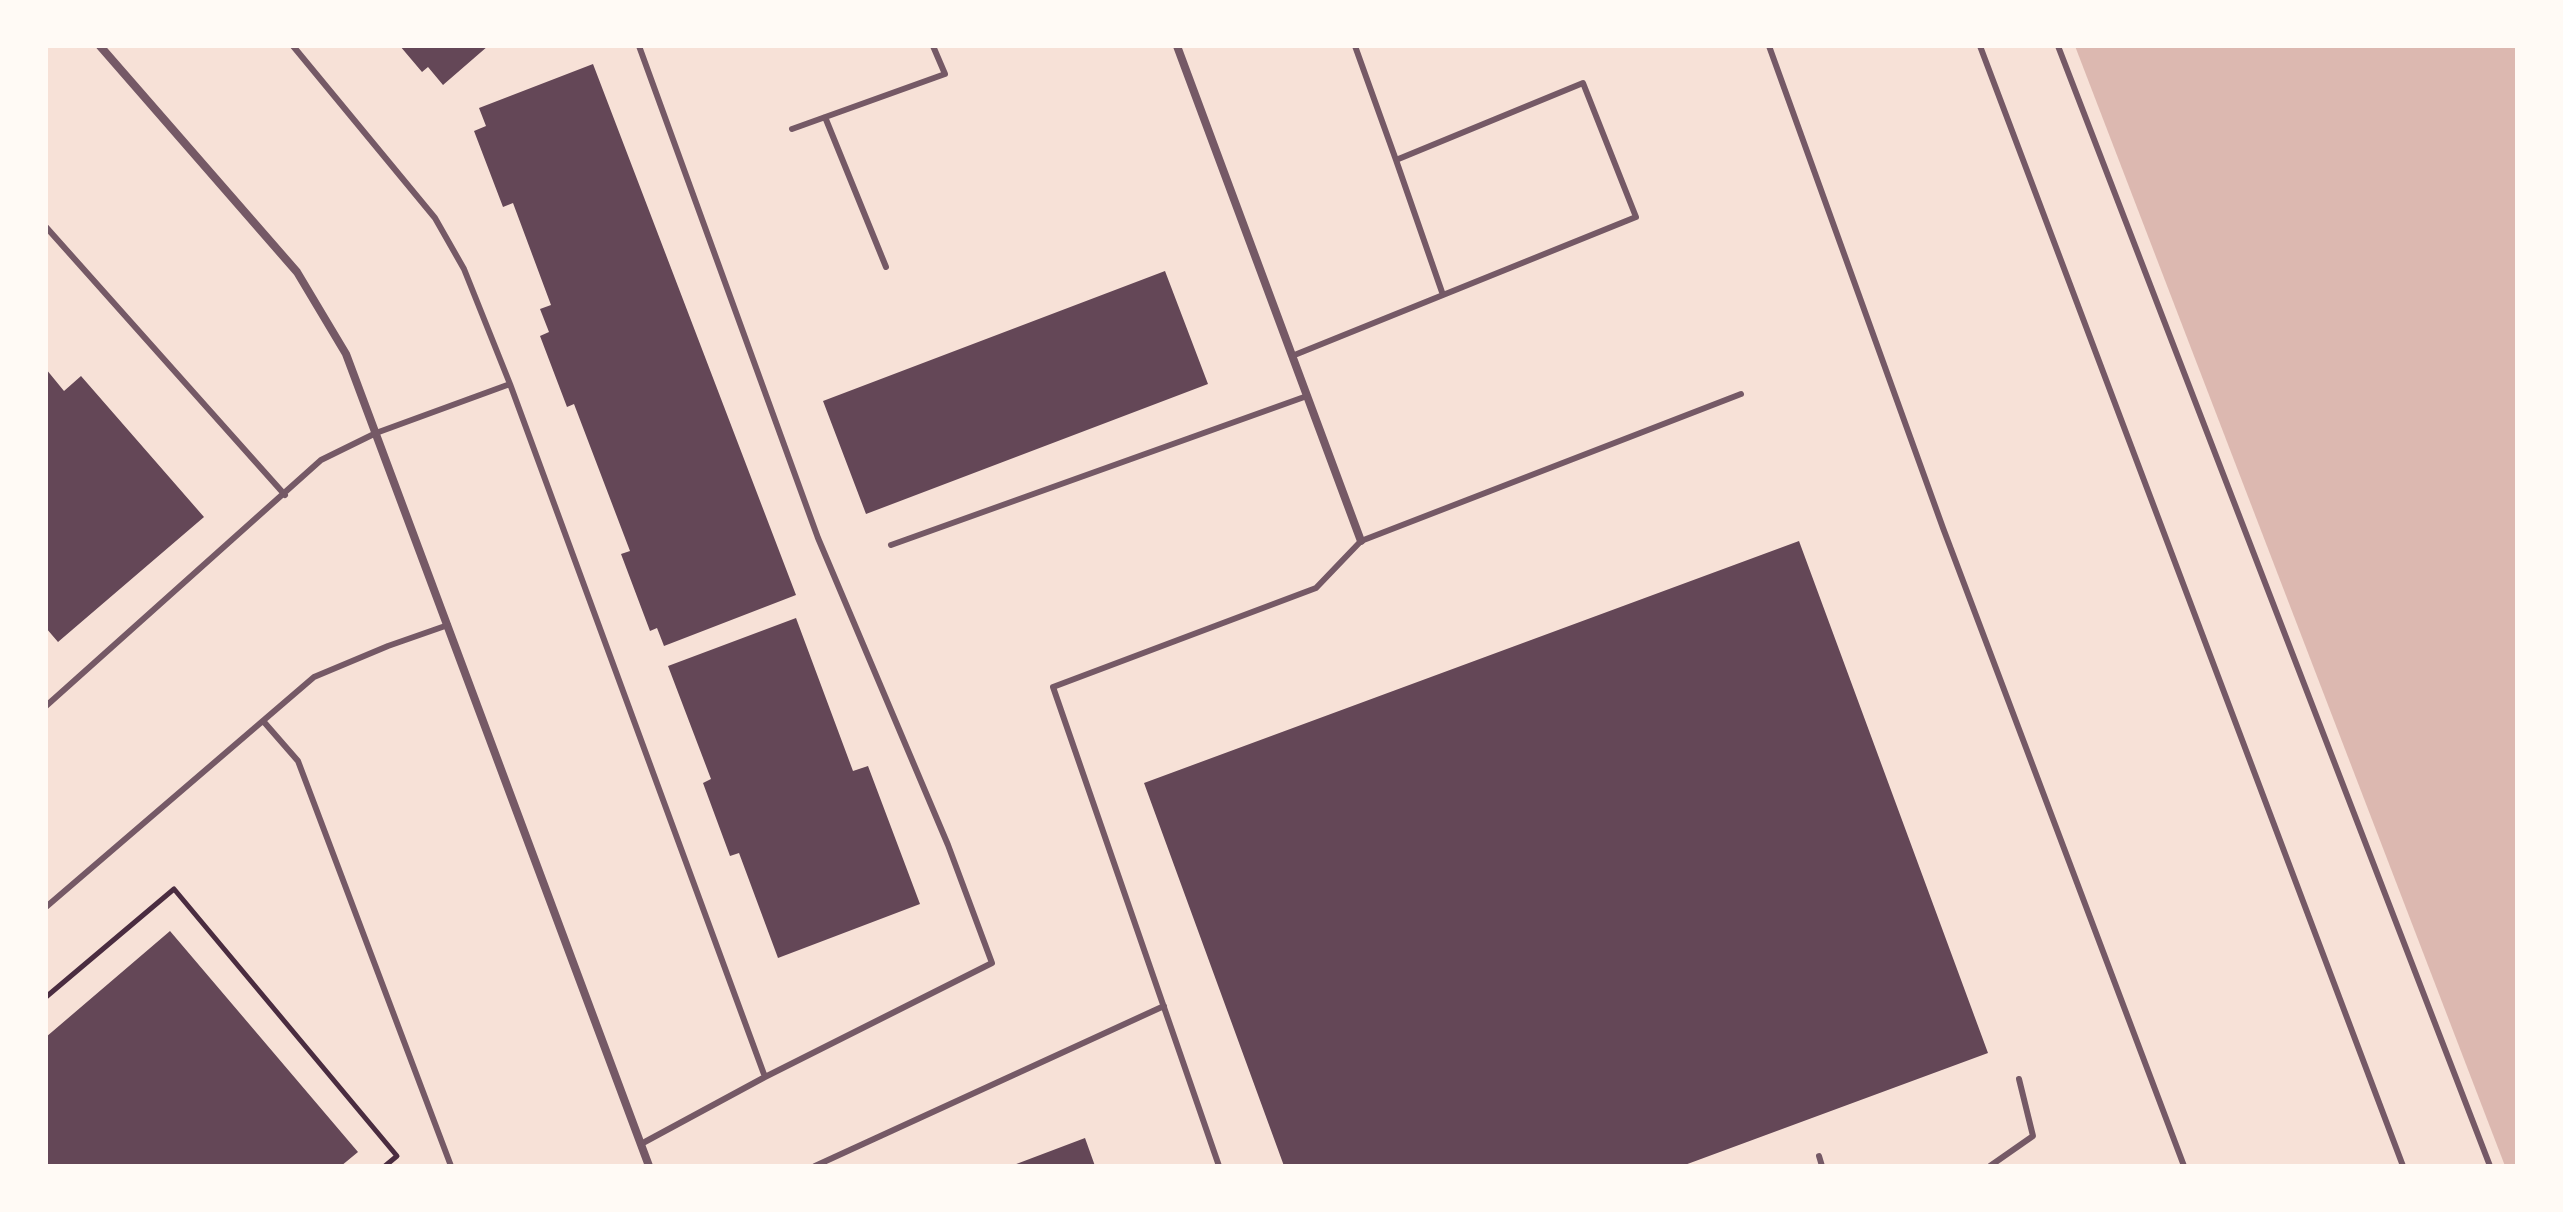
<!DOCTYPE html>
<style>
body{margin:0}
#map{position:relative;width:2563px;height:1212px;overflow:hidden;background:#f7e1d7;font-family:Inter,sans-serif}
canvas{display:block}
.frame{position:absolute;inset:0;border:48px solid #fffaf5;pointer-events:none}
</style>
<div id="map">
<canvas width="2563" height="1212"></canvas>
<div class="frame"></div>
</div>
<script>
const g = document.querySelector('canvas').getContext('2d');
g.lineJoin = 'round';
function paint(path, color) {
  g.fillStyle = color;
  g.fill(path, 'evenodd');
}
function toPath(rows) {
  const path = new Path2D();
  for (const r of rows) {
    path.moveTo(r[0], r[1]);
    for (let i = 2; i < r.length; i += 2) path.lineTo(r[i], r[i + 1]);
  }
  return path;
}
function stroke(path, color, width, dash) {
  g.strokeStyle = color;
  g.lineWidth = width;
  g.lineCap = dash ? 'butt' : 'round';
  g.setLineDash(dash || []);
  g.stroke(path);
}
paint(toPath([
 [2075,46,2517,46,2517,1166,2505,1166]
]), '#dcb8b0');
paint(toPath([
 [400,46,488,46,443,85,428,67,422,72],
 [593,64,796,595,664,646,657,628,650,631,621,554,630,551,574,404,567,407,540,336,549,332,540,309,551,305,513,203,503,207,474,131,486,126,479,108],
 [1165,271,1208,384,866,514,823,401],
 [46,369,64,391,81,376,204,517,58,642,46,628],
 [1799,541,1988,1053,1682,1166,1284,1166,1144,783],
 [796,618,853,771,868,766,920,904,778,958,739,853,730,856,703,783,711,779,668,666],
 [170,931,358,1152,341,1166,46,1166,46,1037],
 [1085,1138,1095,1166,1011,1166]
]), '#644757');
stroke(toPath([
 [46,997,174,889,397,1156,385,1166]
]), '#4a2c40', 5);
stroke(toPath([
 [639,46,818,538,948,845,992,963,765,1077,641,1144],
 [1355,46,1396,160],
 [1769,46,1943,528,2184,1166],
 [1980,46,2403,1166],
 [2058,46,2490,1166],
 [825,117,886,267],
 [792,129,945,74,933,46],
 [46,227,285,495],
 [1292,356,1636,217,1583,83,1396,160,1443,295],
 [510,384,765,1077],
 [891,545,1307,396],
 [46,706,321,460,376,433,510,384,464,269,435,218,293,46],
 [264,722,298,761,451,1166],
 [46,907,314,677,388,646,448,625],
 [1819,1156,1822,1166],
 [815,1166,1164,1006],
 [1219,1166,1053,687,1316,588,1361,541,1741,394],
 [1990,1166,2033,1136,2019,1079]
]), '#755966', 6);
stroke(toPath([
 [100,46,297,272,346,354,649,1166],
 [1177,46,1361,541]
]), '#755966', 8);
</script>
